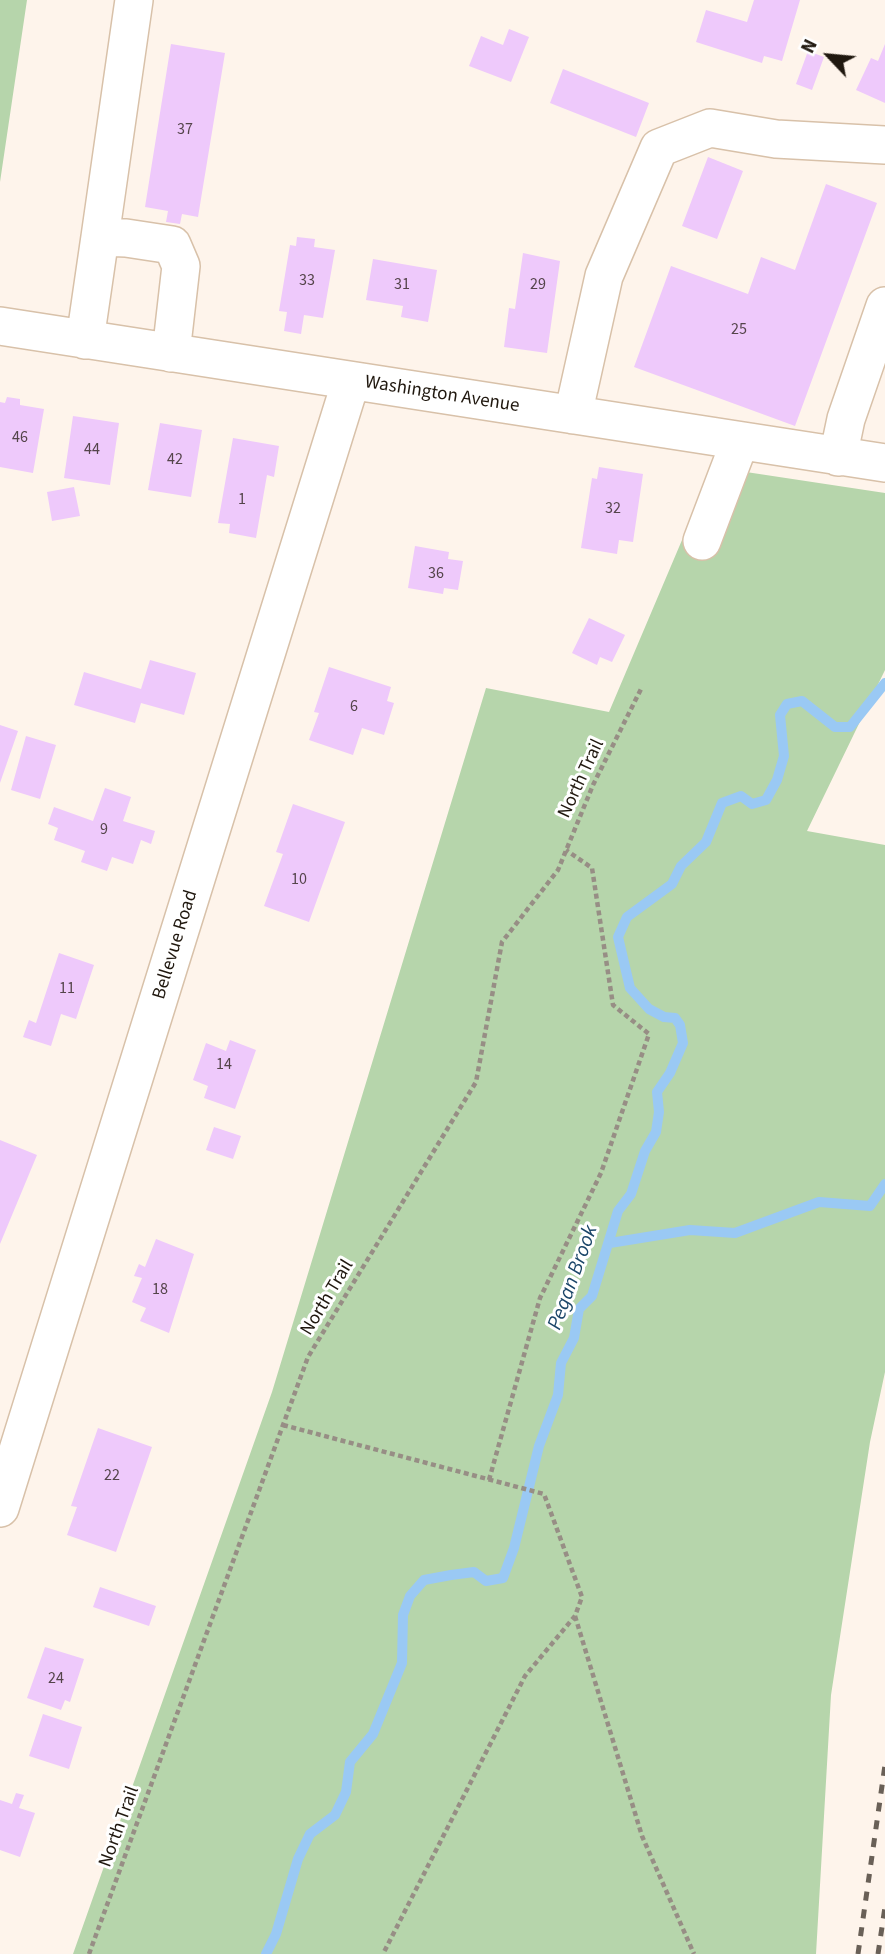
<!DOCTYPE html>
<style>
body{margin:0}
#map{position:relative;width:885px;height:1954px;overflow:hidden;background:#fef4eb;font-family:"Source Sans 3",sans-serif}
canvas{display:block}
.north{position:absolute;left:794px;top:21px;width:70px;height:70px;-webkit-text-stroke:5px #fff;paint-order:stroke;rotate:296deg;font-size:19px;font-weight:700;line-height:28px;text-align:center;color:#20180f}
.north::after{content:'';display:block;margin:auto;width:24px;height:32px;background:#20180f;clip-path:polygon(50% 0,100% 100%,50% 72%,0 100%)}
</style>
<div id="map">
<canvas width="885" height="1954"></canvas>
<div class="north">N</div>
</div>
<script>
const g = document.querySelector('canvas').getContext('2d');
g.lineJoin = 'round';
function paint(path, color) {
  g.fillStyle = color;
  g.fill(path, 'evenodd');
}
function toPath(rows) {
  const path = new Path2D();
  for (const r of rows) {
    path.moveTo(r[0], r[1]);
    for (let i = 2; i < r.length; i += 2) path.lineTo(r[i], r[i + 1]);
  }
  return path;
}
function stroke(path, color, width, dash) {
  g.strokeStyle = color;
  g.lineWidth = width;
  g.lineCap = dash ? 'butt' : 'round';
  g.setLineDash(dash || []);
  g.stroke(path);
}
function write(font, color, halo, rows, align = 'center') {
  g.font = font + ' "Source Sans 3",sans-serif';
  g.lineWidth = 6;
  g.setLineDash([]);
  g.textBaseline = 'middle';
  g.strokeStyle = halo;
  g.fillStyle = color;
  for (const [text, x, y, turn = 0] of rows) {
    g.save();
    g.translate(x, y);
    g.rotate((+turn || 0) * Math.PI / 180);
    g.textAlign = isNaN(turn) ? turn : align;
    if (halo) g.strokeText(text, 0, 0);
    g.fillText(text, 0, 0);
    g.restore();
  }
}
paint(toPath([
 [0,0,27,0,0,182],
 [713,467,885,493,885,670,807,831,885,845,885,1372,870,1442,831,1695,816,1954,73,1954,272,1392,486,688,609,712]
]), '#b6d5ab');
stroke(toPath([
 [610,1243,690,1230,735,1233,819,1202,870,1206,885,1184],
 [266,1954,276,1934,298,1859,310,1834,335,1815,346,1792,350,1762,373,1734,402,1663,403,1615,410,1596,424,1580,451,1575,474,1572,486,1581,503,1578,514,1548,539,1446,558,1395,561,1363,574,1338,579,1309,592,1296,618,1211,631,1194,645,1151,656,1132,659,1112,657,1092,670,1073,683,1043,680,1025,675,1018,664,1017,649,1009,630,988,618,937,627,917,672,884,681,866,706,842,722,803,741,796,752,804,766,800,777,780,784,756,780,715,787,704,802,701,835,727,850,727,885,683]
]), '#9ac9f4', 10);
paint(toPath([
 [754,0,800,0,782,61,764,56,762,63,696,42,706,10,747,22],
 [509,29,529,37,511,82,469,66,481,36,503,45],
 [171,44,225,53,198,217,182,214,180,224,166,222,168,211,145,207],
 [885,44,885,103,856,90,871,58,878,61],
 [808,51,824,57,812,90,796,84],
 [563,69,649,103,636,137,550,103],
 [708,157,743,171,717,239,682,226],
 [826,184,877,203,795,426,634,367,671,266,748,294,761,257,795,270],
 [297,237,315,239,314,247,335,250,323,318,304,315,301,334,284,331,287,312,279,311,290,245,296,246],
 [523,253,560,261,547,353,504,347,509,308,515,309],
 [373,259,437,270,428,322,401,317,403,306,366,300],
 [7,397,20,399,20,405,44,409,33,473,0,467,0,402,5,403],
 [73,416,119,423,110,485,64,478],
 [160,423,202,430,191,497,148,490],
 [233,438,279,446,274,477,267,475,256,538,229,533,230,524,218,523],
 [599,467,643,474,633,542,619,540,617,554,581,548,592,478,597,479],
 [74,487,80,516,52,521,47,492],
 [415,546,449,552,448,559,463,561,458,590,444,588,443,594,408,588],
 [589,618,625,635,612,662,600,657,597,665,572,653],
 [150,660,196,673,184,715,141,703,135,723,74,705,84,672,141,689],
 [329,667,391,687,387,701,394,703,384,735,362,728,353,755,309,740,319,713,314,712],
 [0,725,18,731,0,783],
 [26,736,56,745,40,799,11,790],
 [105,788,131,797,123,821,155,831,151,844,141,840,133,864,112,857,107,871,81,862,85,851,54,840,58,828,48,824,54,807,93,821],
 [293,804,345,822,309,922,264,906,283,854,276,852],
 [59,953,94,965,76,1019,61,1014,51,1046,23,1037,29,1020,36,1023],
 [230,1040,256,1050,235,1109,204,1098,208,1086,193,1080,206,1043,226,1051],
 [214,1127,241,1136,233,1159,206,1150],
 [0,1140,37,1155,0,1244],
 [156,1239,194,1254,169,1333,140,1321,146,1308,132,1302,142,1278,134,1276,139,1264,145,1267],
 [98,1428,152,1447,116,1552,67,1535,77,1507,71,1506],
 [100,1587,156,1606,149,1626,93,1607],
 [45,1647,84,1659,70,1702,65,1700,61,1710,27,1698],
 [43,1714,82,1727,69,1769,29,1756],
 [16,1793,24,1795,19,1808,35,1813,20,1857,0,1850,0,1800,12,1804]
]), '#eec9fb');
const minor = toPath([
 [100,237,134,0],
 [0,326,885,463],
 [85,340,100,237,126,238,172,245,181,266,171,353],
 [573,415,604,276,659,148,710,128,776,139,885,145],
 [838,457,846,419,885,306],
 [702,541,740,441],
 [0,1508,351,381]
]);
stroke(minor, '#d8c1a9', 40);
stroke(toPath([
 [283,1425,544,1494,582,1597,575,1616,525,1676,383,1954],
 [489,1480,540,1298,601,1173,649,1034,613,1005,592,868,566,850],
 [575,1616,642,1836,694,1954],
 [89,1954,308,1357,476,1082,502,942,558,870,593,785,642,687]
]), '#978e85', 4.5, [5, 3.5]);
stroke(minor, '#fff', 37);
stroke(toPath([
 [858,1954,885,1765],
 [878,1954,885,1907]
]), '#696057', 5, [9, 9]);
write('16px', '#54444a', null, [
 ["37",185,130],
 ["33",307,281],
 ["31",402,285],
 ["29",538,285],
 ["25",739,330],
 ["46",20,438],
 ["44",92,450],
 ["42",175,460],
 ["1",242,500],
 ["32",613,509],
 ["36",436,574],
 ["6",354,707],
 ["9",104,830],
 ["10",299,880],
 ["11",67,989],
 ["14",224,1065],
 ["18",160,1290],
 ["22",112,1476],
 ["24",56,1679]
]);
write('19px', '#20180f', '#fff', [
 ["Washington Avenue",442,395,9],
 ["North Trail",582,779,-65],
 ["Bellevue Road",176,945,-73],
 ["North Trail",328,1298,-59],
 ["North Trail",120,1827,-70]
]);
write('italic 21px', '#1b4669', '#fff', [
 ["Pegan Brook",574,1278,-70]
]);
</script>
